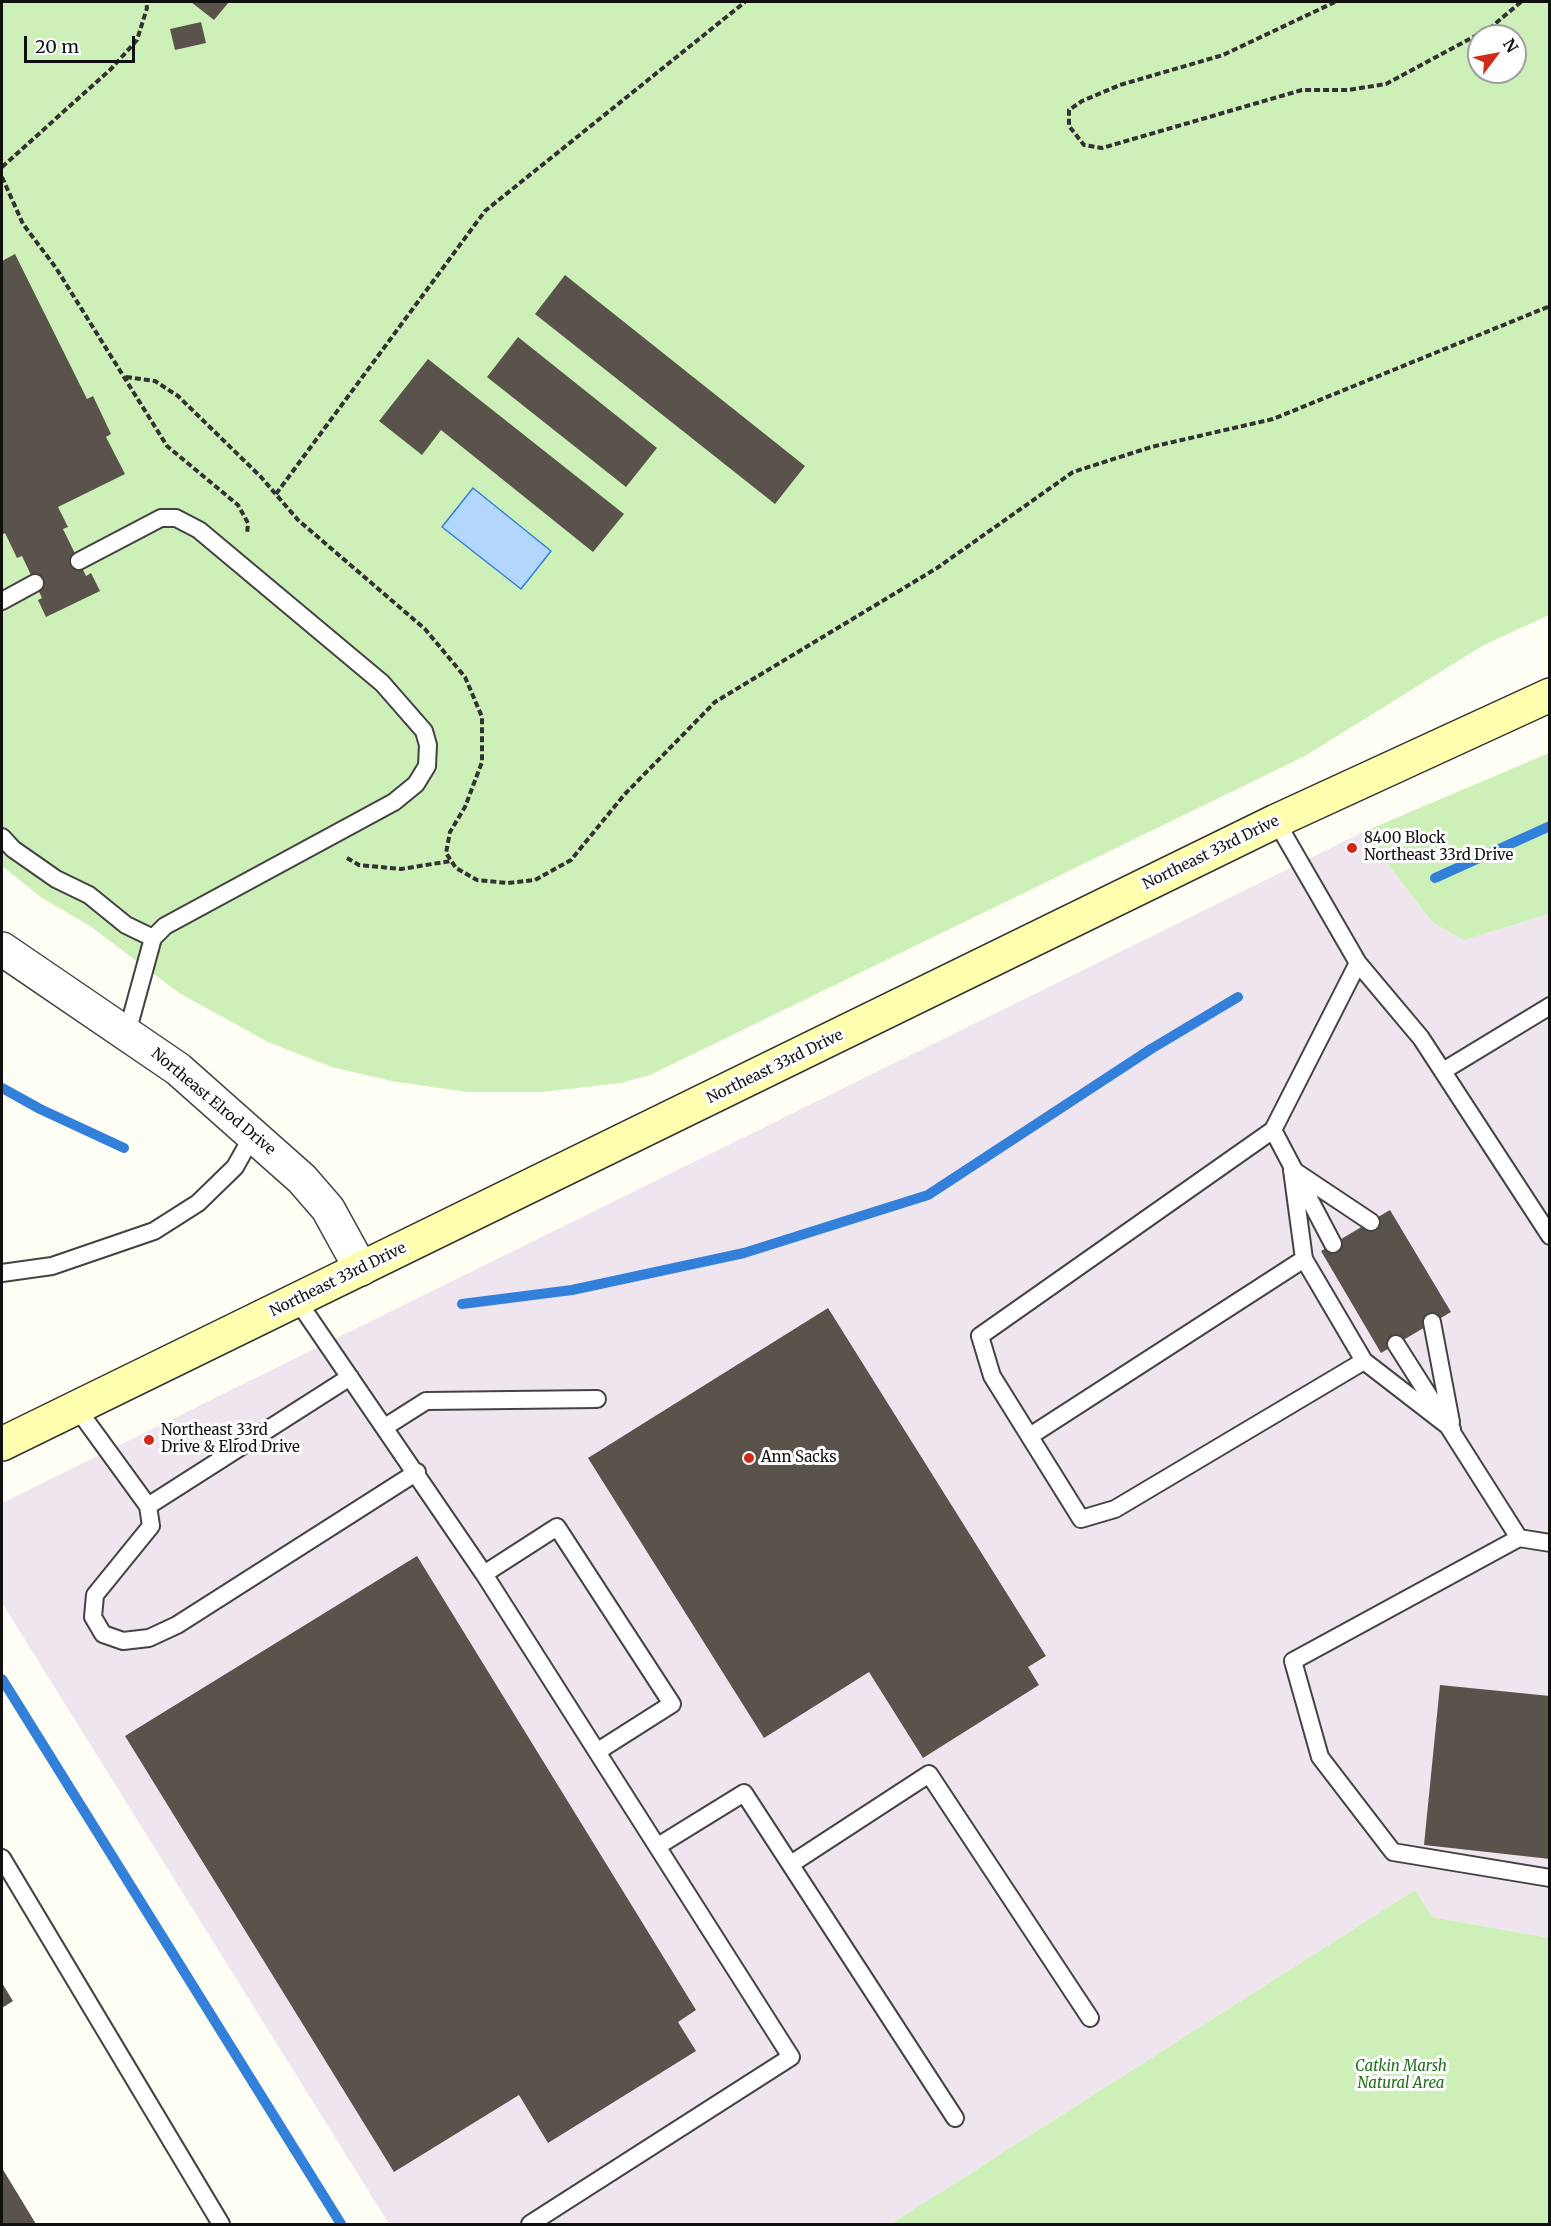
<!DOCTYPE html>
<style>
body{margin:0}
#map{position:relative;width:1551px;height:2226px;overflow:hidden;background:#fffef4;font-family:Merriweather,serif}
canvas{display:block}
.frame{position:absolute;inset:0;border:3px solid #101010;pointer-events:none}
.north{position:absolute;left:1467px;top:24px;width:60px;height:60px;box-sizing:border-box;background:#fff;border:2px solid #9f9f9f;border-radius:50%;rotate:58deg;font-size:16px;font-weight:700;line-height:24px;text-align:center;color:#101010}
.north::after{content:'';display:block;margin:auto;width:21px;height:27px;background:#d02a19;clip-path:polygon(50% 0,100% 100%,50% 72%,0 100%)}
.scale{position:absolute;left:24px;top:36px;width:111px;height:27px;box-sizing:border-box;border:3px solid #101010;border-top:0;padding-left:8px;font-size:18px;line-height:21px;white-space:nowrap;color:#101010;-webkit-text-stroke:4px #fff;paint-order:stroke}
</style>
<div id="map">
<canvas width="1551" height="2226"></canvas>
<div class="frame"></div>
<div class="north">N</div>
<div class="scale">20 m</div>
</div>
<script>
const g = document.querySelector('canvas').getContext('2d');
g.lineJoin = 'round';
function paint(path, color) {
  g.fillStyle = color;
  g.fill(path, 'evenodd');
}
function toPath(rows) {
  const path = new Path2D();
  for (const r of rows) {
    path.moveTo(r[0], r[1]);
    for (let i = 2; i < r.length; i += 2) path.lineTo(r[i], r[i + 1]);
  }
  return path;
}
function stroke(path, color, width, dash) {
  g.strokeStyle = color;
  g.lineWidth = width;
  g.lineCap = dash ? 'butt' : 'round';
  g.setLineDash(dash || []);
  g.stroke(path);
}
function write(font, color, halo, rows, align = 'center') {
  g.font = font + ' Merriweather,serif';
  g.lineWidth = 6;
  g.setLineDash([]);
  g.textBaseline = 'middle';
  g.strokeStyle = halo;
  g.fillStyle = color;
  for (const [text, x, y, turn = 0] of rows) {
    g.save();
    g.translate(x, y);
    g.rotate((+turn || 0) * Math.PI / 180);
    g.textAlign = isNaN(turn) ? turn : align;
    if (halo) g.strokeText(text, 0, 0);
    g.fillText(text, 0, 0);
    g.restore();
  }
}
paint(toPath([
 [1363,832,1433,923,1464,940,1549,914,1549,1938,1432,1917,1415,1890,891,2224,389,2224,2,1603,2,1503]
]), '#efe5ef');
paint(toPath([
 [2,2,1549,2,1549,615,1482,646,1305,756,650,1075,621,1083,542,1092,467,1092,391,1081,332,1067,268,1042,179,993,90,926,42,898,2,866],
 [1479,36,1515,36,1515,72,1479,72],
 [1549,753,1549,914,1464,940,1433,923,1363,832],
 [1415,1890,1432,1917,1549,1938,1549,2224,891,2224]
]), '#cdefb8');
const water = toPath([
 [473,488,551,551,521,589,442,527,473,488]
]);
paint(water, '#b3d6fc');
stroke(water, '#3380da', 1.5);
stroke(toPath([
 [1435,878,1550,826],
 [2,1088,40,1109,124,1148],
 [462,1304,572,1290,744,1253,928,1195,1151,1049,1238,997],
 [2,1679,341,2224]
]), '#3380da', 10);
paint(toPath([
 [191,2,229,2,214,20],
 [201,22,206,43,175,50,170,29],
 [15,254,87,399,93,396,111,434,106,437,125,474,58,507,68,527,63,529,86,576,91,573,100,591,46,617,38,600,42,598,22,556,17,558,5,533,2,535,2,261],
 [565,275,805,466,775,504,535,314],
 [518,337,657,448,626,487,487,377],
 [428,359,624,514,593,552,441,430,422,455,379,421],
 [1390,1210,1451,1312,1381,1353,1321,1251],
 [828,1308,1046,1656,1028,1667,1039,1685,923,1758,869,1672,764,1738,588,1458],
 [417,1556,696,2010,678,2022,696,2051,548,2143,519,2095,394,2172,125,1736],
 [1440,1685,1550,1696,1550,1859,1424,1845],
 [2,1983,13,2001,2,2008],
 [2,2168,36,2224,2,2224]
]), '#5a534b');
const service = toPath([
 [2,601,35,583],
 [1276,821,1358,963,1421,1038,1550,1236],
 [2,837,13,849,56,879,89,895,126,925,153,938,165,926,394,802,416,784,427,766,428,745,424,731,382,683,199,530,176,518,161,518,79,561],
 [1358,963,1273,1130,980,1336,992,1376,1081,1519,1115,1509,1364,1361],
 [127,1033,153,938],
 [1443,1071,1550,1006],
 [1273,1130,1333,1244],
 [1292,1170,1304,1259,1364,1361,1452,1429],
 [1296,1172,1371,1222],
 [2,1273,52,1266,154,1231,198,1203,235,1167,253,1135],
 [297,1300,484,1574,791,2057,530,2224],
 [1432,1322,1451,1422],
 [1396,1344,1519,1538],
 [350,1377,148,1506,151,1526,95,1595,93,1617,103,1634,123,1641,149,1638,177,1625,417,1472],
 [76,1407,148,1506],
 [385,1427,426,1401,597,1399],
 [1030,1436,1304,1259],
 [1550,1543,1519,1538,1293,1661,1320,1757,1393,1852,1550,1878],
 [484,1574,557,1527,672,1704,598,1751],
 [658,1846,744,1793,955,2118],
 [2,1858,221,2224],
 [791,1864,929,1774,1090,2018]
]);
const minor = toPath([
 [2,949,178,1069,302,1179,328,1209,361,1269]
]);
const secondary = toPath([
 [2,1444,1276,821,1550,695]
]);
stroke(service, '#434343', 20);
stroke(minor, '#434343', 36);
stroke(secondary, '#323232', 36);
stroke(toPath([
 [1335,2,1223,55,1120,85,1082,101,1069,110,1069,126,1084,145,1102,148,1302,90,1348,90,1386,84,1490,28,1521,2],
 [2,167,111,69,137,40,147,8,146,2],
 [2,177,23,224,56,268,167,446,238,505,248,523,247,534],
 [126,377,155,381,178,396,261,477,298,520,425,629,465,677,482,717,482,762,465,807,450,832,446,853,456,868,477,880,508,883,535,880,571,860,624,795,715,702,937,568,1073,472,1151,447,1273,419,1550,306],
 [276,494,485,211,745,2],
 [347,858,359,865,401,869,451,861]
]), '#323232', 4, [6, 3]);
stroke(service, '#fff', 16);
stroke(minor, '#fff', 33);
stroke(secondary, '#fdffaf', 33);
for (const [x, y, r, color] of [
 [1352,848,6,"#d02a19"],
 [149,1440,6,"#d02a19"],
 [749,1458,6,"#d02a19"]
]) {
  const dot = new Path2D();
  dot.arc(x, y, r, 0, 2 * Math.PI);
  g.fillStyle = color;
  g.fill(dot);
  stroke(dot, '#fff', 2);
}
write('15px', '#101010', '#fff', [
 ["8400 Block",1364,839],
 ["Northeast 33rd Drive",1364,856],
 ["Northeast 33rd",161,1431],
 ["Drive & Elrod Drive",161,1448],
 ["Ann Sacks",761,1458]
], 'left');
write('15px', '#101010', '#fff', [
 ["Northeast 33rd Drive",1211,853,-26],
 ["Northeast 33rd Drive",775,1067,-26],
 ["Northeast Elrod Drive",213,1102,40],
 ["Northeast 33rd Drive",338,1280,-26]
]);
write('italic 15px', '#1f7019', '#fff', [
 ["Catkin Marsh",1401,2067],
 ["Natural Area",1401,2084]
]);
</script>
